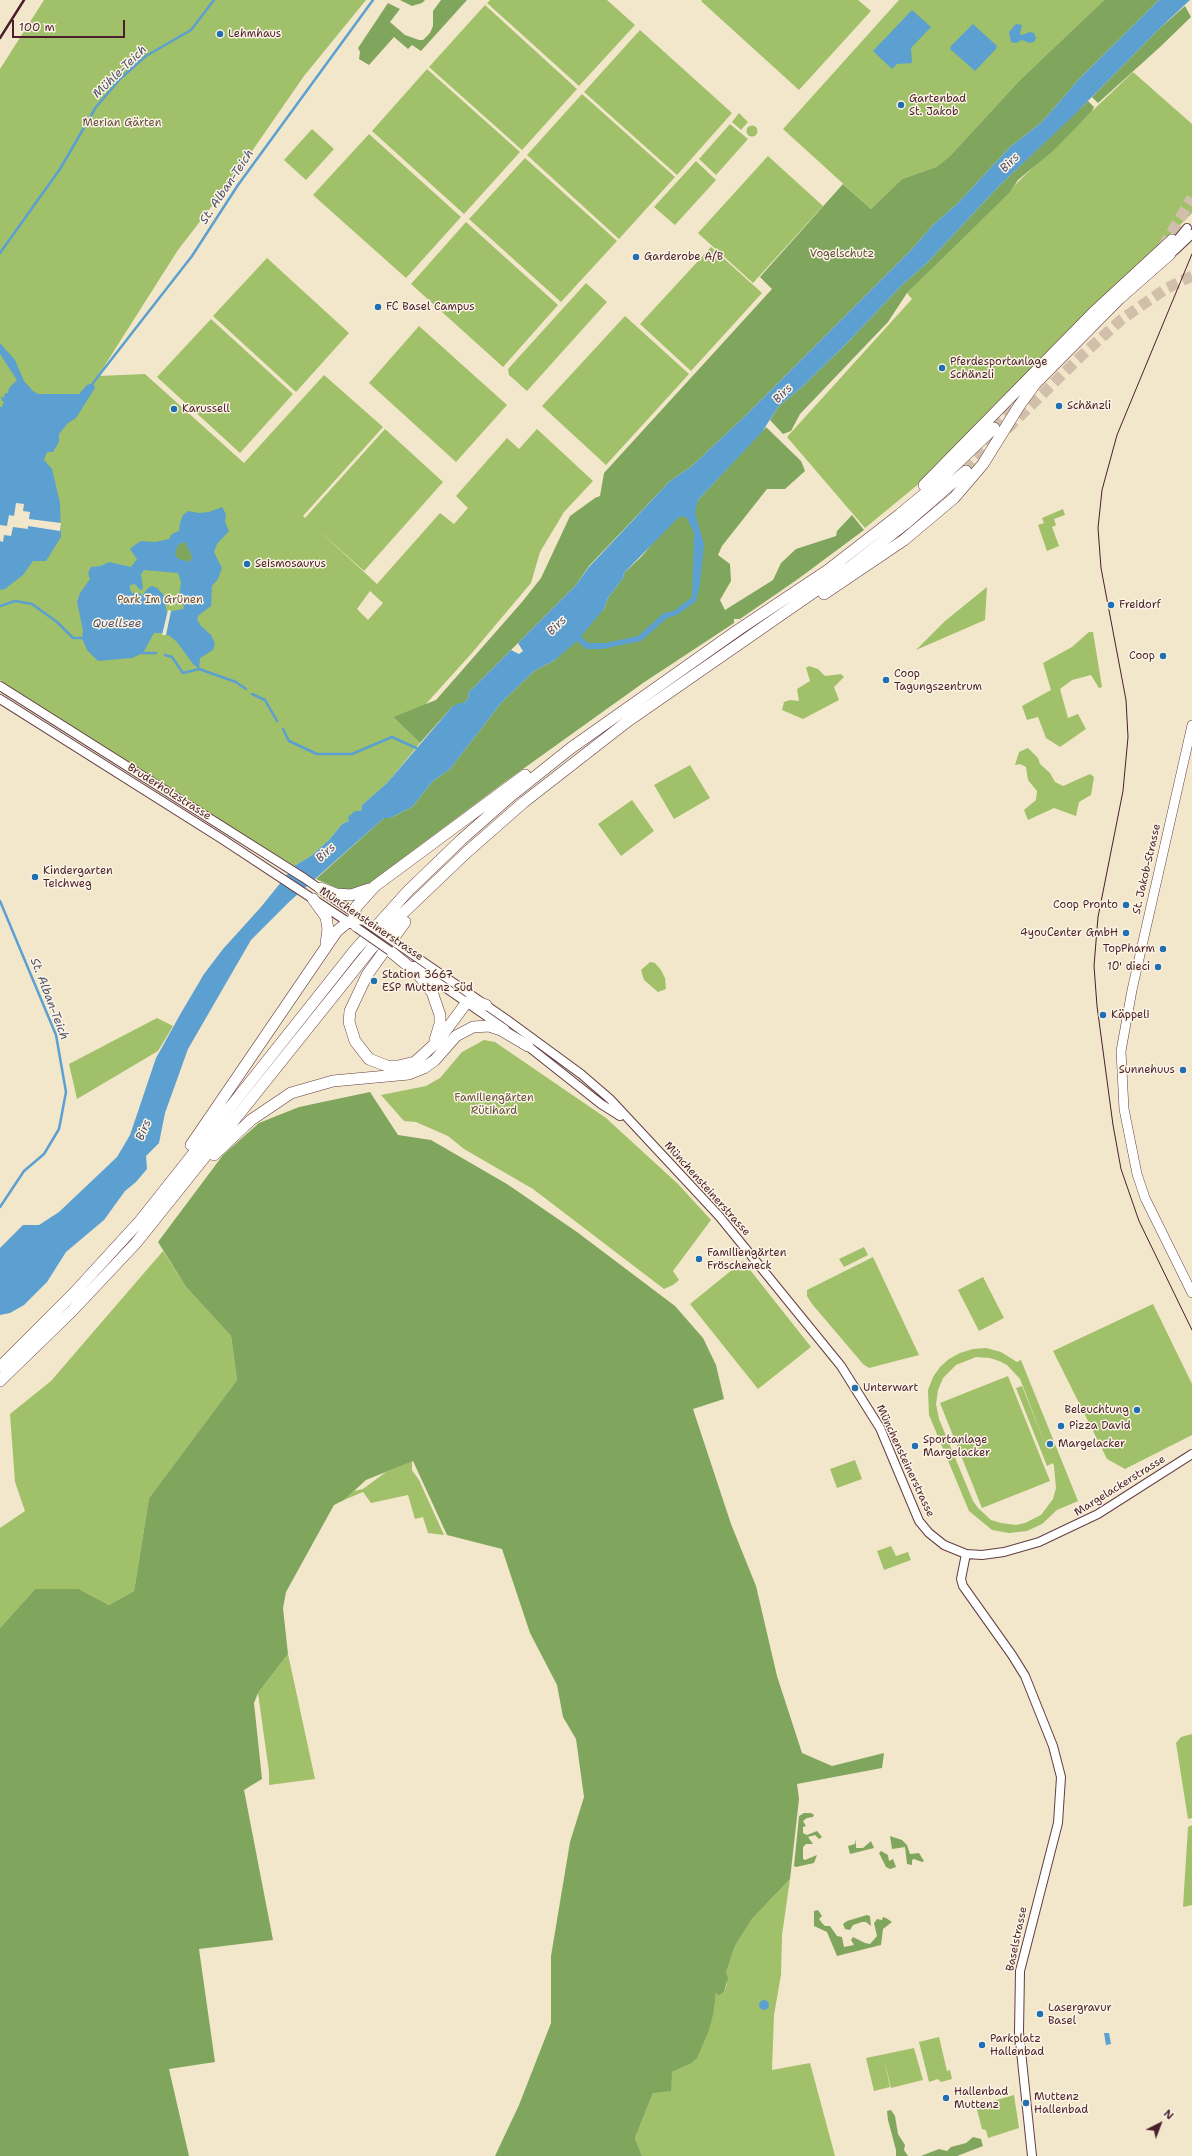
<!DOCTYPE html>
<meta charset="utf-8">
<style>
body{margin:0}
#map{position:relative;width:1192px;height:2156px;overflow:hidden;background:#f3e7cb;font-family:"Shantell Sans",sans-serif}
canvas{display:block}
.north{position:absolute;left:1140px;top:2104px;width:40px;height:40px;-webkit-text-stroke:3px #fcf5e5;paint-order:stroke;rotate:42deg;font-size:11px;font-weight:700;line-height:16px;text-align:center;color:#4a1f2b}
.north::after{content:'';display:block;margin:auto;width:14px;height:18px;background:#4a1f2b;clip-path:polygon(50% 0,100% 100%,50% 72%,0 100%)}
.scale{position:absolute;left:12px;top:20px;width:113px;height:18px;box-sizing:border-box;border:2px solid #4a1f2b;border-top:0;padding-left:5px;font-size:12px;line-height:14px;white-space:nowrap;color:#4a1f2b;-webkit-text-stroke:3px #fcf5e5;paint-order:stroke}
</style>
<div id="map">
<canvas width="1192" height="2156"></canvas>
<div class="north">N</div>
<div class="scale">100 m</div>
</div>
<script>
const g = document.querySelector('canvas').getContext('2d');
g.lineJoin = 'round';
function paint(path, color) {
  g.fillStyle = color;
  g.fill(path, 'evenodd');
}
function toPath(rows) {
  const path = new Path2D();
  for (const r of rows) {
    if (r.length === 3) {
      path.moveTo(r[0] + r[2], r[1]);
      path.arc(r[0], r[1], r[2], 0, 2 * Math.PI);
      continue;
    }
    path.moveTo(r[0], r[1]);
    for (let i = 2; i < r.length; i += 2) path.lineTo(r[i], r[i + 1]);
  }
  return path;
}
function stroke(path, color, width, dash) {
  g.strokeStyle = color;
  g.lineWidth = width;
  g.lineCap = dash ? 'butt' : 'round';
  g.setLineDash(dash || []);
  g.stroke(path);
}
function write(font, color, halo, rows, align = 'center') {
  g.font = font + ' "Shantell Sans",sans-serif';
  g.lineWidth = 3;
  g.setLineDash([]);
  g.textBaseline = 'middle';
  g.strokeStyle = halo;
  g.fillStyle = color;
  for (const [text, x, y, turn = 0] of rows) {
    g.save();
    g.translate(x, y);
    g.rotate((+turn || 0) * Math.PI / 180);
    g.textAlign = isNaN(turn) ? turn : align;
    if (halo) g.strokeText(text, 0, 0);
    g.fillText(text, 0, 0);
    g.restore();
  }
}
paint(toPath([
 [44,0,366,0,304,76,232,180,178,250,98,376,145,374,244,463,324,375,383,427,303,516,305,518,385,429,443,482,364,571,315,527,377,584,440,513,454,524,468,508,456,496,507,438,519,449,537,429,593,481,564,512,540,552,531,583,471,654,425,705,393,717,420,743,387,783,362,805,361,811,349,821,342,824,329,840,311,856,294,866,41,711,0,680,0,69],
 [370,591,383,603,368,620,357,609],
 [490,0,607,0,635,25,579,86,487,3],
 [702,0,858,0,871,11,799,90,701,1],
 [899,0,1104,0,1019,81,949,157,936,167,902,179,871,209,783,129],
 [485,5,577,89,522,150,429,67],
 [640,30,732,113,677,175,584,92],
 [427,69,520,152,464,214,372,131],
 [1133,72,1192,124,1192,213,921,482,865,528,787,437,912,299,907,293,1020,180],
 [582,94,675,177,619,239,527,155],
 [739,113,748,122,741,130,732,122],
 [730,124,748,139,716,175,699,159],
 [752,131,5.5],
 [312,129,334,149,306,180,284,160],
 [369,134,461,217,406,278,313,195],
 [768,156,823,206,753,283,698,233],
 [525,158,617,241,561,302,469,219],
 [696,161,716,180,675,225,654,207],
 [466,222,558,305,503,367,411,284],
 [711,247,762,293,691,371,640,324],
 [267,258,349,333,296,392,213,316],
 [586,283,607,302,527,391,509,375,508,369],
 [625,316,689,374,606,465,542,406],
 [211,319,293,394,240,453,157,377],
 [419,326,507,405,456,462,369,383],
 [1063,509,1065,515,1054,519,1056,525,1052,527,1059,546,1047,551,1038,525,1044,523,1042,518],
 [987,587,985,620,916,650,945,621],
 [1089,632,1093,632,1102,687,1099,688,1091,675,1072,680,1060,689,1068,718,1078,714,1086,729,1060,747,1046,738,1038,717,1027,720,1022,706,1051,690,1043,663,1072,647],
 [809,666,818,669,825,676,841,674,844,677,834,687,839,700,803,719,782,710,784,702,790,700,799,701,797,689,810,681,806,668],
 [1028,748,1038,758,1040,764,1050,773,1055,782,1063,786,1090,774,1094,777,1091,795,1079,802,1076,816,1054,808,1028,820,1024,810,1036,800,1037,791,1028,780,1026,767,1020,764,1015,765,1019,752],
 [690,765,710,798,674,819,654,785],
 [632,800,654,831,621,856,598,824],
 [650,962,655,963,661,970,665,978,666,989,658,992,644,980,641,970],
 [157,1018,173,1026,158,1051,77,1099,69,1064],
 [484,1040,495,1042,606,1118,678,1184,711,1220,673,1271,679,1280,673,1285,664,1289,533,1189,464,1149,448,1136,416,1122,404,1121,381,1095,426,1086,440,1078,462,1052],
 [864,1247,868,1255,844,1267,839,1259],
 [163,1251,186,1287,231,1336,237,1380,149,1498,134,1591,109,1605,79,1589,35,1589,0,1628,0,1528,25,1511,15,1482,10,1414,51,1381],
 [873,1257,919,1355,869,1368,863,1364,812,1304,807,1296,807,1290],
 [743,1261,811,1347,758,1389,690,1304],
 [983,1277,1004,1318,979,1331,958,1290],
 [1153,1304,1192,1384,1192,1435,1125,1469,1107,1459,1053,1351],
 [986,1348,1001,1352,1017,1362,1021,1360,1078,1501,1057,1510,1042,1524,1027,1531,1009,1533,992,1530,969,1511,929,1415,928,1390,933,1377,940,1367,949,1359,960,1353,973,1349],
 [976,1357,990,1358,999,1361,1007,1365,1020,1379,1049,1454,1022,1386,1016,1388,1047,1466,1053,1463,1054,1466,1056,1488,1053,1499,1041,1515,1025,1523,1016,1525,1001,1523,991,1520,978,1508,973,1501,939,1419,936,1404,938,1390,943,1378,956,1365],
 [1008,1376,1050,1481,982,1508,940,1403],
 [855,1460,862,1479,837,1488,830,1469],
 [412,1461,412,1470,419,1480,444,1535,428,1533,423,1517,415,1519,408,1495,371,1503,363,1492,344,1500,354,1491,363,1489,386,1472],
 [891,1546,896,1556,908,1552,911,1560,884,1570,877,1551],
 [288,1654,315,1779,269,1785,269,1772,258,1693],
 [1192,1734,1192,1818,1188,1819,1176,1743,1181,1737],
 [1192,1825,1192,1905,1183,1907,1188,1827],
 [790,1879,782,1935,781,1975,774,2015,772,2070,810,2063,835,2156,642,2156,635,2138,653,2093,672,2072,690,2064,714,2011,716,1992,719,1996,724,1992,727,1984,726,1973,735,1946,752,1919],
 [939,2037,947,2071,950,2070,952,2079,941,2082,938,2079,929,2082,919,2042],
 [914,2048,923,2080,891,2088,884,2059,890,2087,874,2091,866,2058],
 [1014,2095,1019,2128,988,2138,986,2130,982,2129,976,2106]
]), '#a0c069');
paint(toPath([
 [400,0,425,0,422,3,412,6],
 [441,0,467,0,421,51,412,45,408,49,394,37,369,65,359,59,360,52,358,48,388,3,400,9,390,22,405,35,419,40,423,40,430,33,433,26,433,11],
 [1104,0,1159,0,1080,78,1042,122,1010,147,958,203,933,225,911,250,746,415,692,466,670,481,589,566,576,585,468,693,469,697,464,703,452,707,420,743,393,717,436,700,522,602,541,578,570,516,595,498,600,496,604,473,772,289,760,277,843,184,871,209,902,179,936,167,949,157,1019,81],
 [1185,6,1191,17,1160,47,1098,103,1092,97,1159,29],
 [1088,101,1094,107,1092,111,1054,150,1018,180,1009,193,907,293,888,322,800,414,791,431,783,434,770,420,778,407,803,386,848,342,902,285,927,263,999,186],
 [766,427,801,461,805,471,785,489,767,489,722,546,718,555,730,564,731,581,720,600,725,610,773,580,781,563,796,549,836,536,837,531,852,515,864,530,798,579,740,619,734,619,734,623,643,683,502,784,371,882,357,889,343,891,316,879,384,818,390,818,412,807,433,781,450,769,501,703,534,671,555,660,604,609,608,598,623,578,624,573,641,557,665,529,698,500],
 [186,542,191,554,192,558,189,562,177,558,175,552,179,544],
 [370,1092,398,1135,431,1140,507,1184,577,1232,675,1306,703,1338,716,1365,724,1399,693,1409,731,1524,756,1586,777,1676,802,1753,832,1766,884,1753,882,1768,797,1784,799,1799,790,1879,752,1919,735,1946,726,1973,728,1978,724,1992,719,1996,716,1993,714,2011,709,2030,697,2058,690,2064,672,2072,671,2091,653,2093,635,2138,642,2156,495,2156,519,2105,551,2023,551,1956,570,1842,584,1797,576,1739,563,1717,557,1685,530,1633,502,1549,447,1535,413,1461,366,1480,344,1500,334,1505,286,1592,283,1608,288,1654,258,1693,254,1703,262,1779,244,1790,273,1940,199,1949,215,2062,169,2069,189,2156,0,2156,0,1628,35,1589,79,1589,109,1605,134,1591,149,1498,237,1380,231,1336,186,1287,158,1242,223,1155,259,1123,299,1107],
 [804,1813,811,1813,814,1815,813,1817,807,1818,803,1821,806,1826,803,1827,803,1833,807,1835,817,1831,822,1837,819,1839,815,1835,808,1837,813,1844,806,1844,803,1847,803,1859,805,1860,817,1855,814,1863,796,1867,794,1866,799,1816],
 [890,1836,902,1840,907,1845,910,1854,919,1853,924,1861,922,1862,914,1859,912,1860,912,1865,907,1864,905,1847,892,1849],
 [856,1839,856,1848,863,1848,871,1841,874,1848,850,1854,848,1846,855,1844],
 [881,1851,888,1855,889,1861,893,1859,896,1867,890,1869,886,1867,879,1853],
 [818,1910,822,1916,819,1919,822,1923,825,1926,830,1926,837,1936,842,1937,844,1947,854,1945,851,1940,853,1937,865,1943,870,1944,877,1936,874,1923,877,1919,882,1920,883,1917,886,1918,892,1922,883,1929,881,1945,837,1956,827,1932,814,1926,814,1911],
 [867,1915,870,1916,871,1926,866,1922,862,1922,853,1925,850,1930,845,1929,843,1924,847,1921],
 [891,2110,895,2116,898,2134,905,2145,904,2150,908,2156,896,2156,896,2150,888,2120,887,2111],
 [973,2137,981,2139,983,2146,957,2156,921,2156,939,2149,947,2151,951,2147,966,2143]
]), '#80a65d');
paint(toPath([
 [1159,0,1190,0,1159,29,1074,115,999,186,927,263,902,285,848,342,803,386,778,407,762,432,698,500,695,513,704,544,700,584,696,601,677,615,667,618,641,641,602,649,586,649,577,641,555,660,534,671,501,703,450,769,433,781,412,807,390,818,384,818,289,902,251,940,188,1049,165,1113,159,1143,146,1156,147,1169,136,1182,125,1191,104,1220,66,1252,47,1282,24,1305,10,1313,0,1315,0,1248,23,1225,39,1225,59,1212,117,1157,130,1135,156,1058,181,1013,204,974,223,949,261,907,294,866,311,856,329,840,342,824,349,821,348,817,355,811,361,811,362,805,387,783,452,707,459,703,464,703,469,697,468,693,511,650,519,654,523,651,518,643,576,585,589,567,670,481,692,466,746,415,911,250,933,225,958,203,1010,147,1042,122,1080,78],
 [680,516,687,518,694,533,692,597,674,611,664,613,638,636,606,643,588,643,581,636,604,609,608,598,623,578,624,573],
 [912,10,931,27,911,48,912,63,897,64,892,69,873,51],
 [973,24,997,46,996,49,975,71,950,49,951,46],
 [1016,24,1022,25,1020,34,1022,35,1030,32,1034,33,1036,38,1034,42,1030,43,1022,40,1016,43,1011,42,1009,32],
 [0,343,15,360,24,381,33,391,38,394,79,394,87,385,93,383,95,388,76,418,68,423,59,434,59,442,53,452,47,452,44,460,52,469,60,503,61,537,46,561,33,561,23,575,5,589,0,590,0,407,2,407,4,401,2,401,1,396,4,398,5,393,8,393,9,388,17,380,0,354],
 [222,507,226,514,225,522,229,531,217,544,214,552,222,568,218,579,212,586,211,606,199,615,197,619,201,626,211,635,215,643,213,650,200,658,199,669,193,664,177,642,170,636,161,633,154,633,143,653,132,658,98,661,87,650,82,638,83,630,77,602,80,593,90,579,88,573,91,567,101,566,109,562,131,567,137,559,130,549,135,545,141,541,155,542,169,539,172,534,179,531,180,523,183,515,188,511,199,513,209,512],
 [185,542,191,554,192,558,189,562,177,558,175,552,179,544],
 [144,570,178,573,181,582,179,598,184,606,183,609,167,612,163,594,157,588,152,586,148,588,142,596,140,593,132,593,130,589,130,585,135,584,140,590,143,589,141,574],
 [764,2005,5],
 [1104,2033,1109,2033,1111,2044,1106,2045]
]), '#5ba0d0');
paint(toPath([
 [16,503,24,504,23,511,30,512,29,519,61,523,60,531,28,526,28,529,13,527,11,536,4,535,3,542,0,541,0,525,7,526,9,515,14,516],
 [168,610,171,611,166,635,162,635]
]), '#f3e7cb');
stroke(toPath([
 [0,253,60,169,96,107,121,78,146,56,191,30,214,0],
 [93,383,192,256,238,185,373,0],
 [0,606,15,601,32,604,57,622,73,638,82,638],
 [143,653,156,653],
 [165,655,172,657,183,673,199,669,236,682,246,689],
 [252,694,265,700,277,721],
 [283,729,289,741,317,754,352,754,392,737,416,748],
 [0,901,56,1035,66,1092,59,1129,44,1154,24,1171,0,1207]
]), '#5ba0d0', 2.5);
stroke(toPath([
 [1163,247,1192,198],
 [994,428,1018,403],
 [1007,429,1080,357,1122,319,1167,288,1192,276],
 [966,471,994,443]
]), '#d1bfab', 11, [11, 5.5]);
const secondary = toPath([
 [1174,251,1192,234],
 [1170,254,1174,244,1187,228],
 [0,686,304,878,357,915],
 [0,699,222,839,351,924],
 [396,943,506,1019,581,1074,610,1099,719,1216,841,1366,880,1428,919,1521,929,1533,944,1545,966,1554,982,1555,1004,1552,1039,1542,1098,1514,1192,1454],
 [414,966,505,1029],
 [524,1043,601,1104,620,1116],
 [966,1554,961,1579,963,1586,1012,1655,1025,1676,1053,1746,1061,1777,1058,1823,1020,1971,1019,2032,1032,2156]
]);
const primary = toPath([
 [1192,725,1132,990,1121,1051,1124,1109,1137,1174,1145,1198,1192,1293]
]);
const highway = toPath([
 [924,485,1094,312,1172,240],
 [824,594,904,540,954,498,983,464,1019,406,1035,384,1120,298,1170,254],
 [320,888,336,894,351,895,369,889],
 [313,899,326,917,328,929,326,944],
 [405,922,367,975,350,1011,349,1022,355,1041,369,1059,387,1066,398,1066,415,1062,438,1041,467,1002,473,1001,486,1005],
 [356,926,354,916,356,907,375,886,525,775],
 [390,951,418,974,432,992,440,1015,440,1024,435,1040],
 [191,1145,337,931,348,922,364,921],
 [214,1155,251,1120,291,1093,333,1081,409,1074,424,1068,435,1060,456,1036,473,1027,489,1026,501,1030,528,1046],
 [0,1367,74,1293,140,1221,355,950,408,891,461,840,512,795,571,748,738,630,828,570,899,515,929,490,994,428],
 [0,1381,72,1311,136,1243,371,949,400,916,467,852,524,802,628,721,850,567,905,524,966,471]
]);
stroke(secondary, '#633d43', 10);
stroke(primary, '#633d43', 10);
stroke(highway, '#633d43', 12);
stroke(secondary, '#fff', 8);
stroke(primary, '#fff', 9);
stroke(highway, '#fff', 11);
stroke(toPath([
 [1192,254,1117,435,1102,490,1098,528,1101,568,1126,700,1128,737,1123,791,1098,917,1094,966,1097,1006,1113,1125,1121,1169,1139,1221,1192,1330]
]), '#4a1f2b', 1);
stroke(toPath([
 [0,38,24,0]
]), '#4a1f2b', 2.5);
const secondaryBridge = toPath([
 [364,921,396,943],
 [357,928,390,951]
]);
stroke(secondaryBridge, '#633d43', 10, []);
stroke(secondaryBridge, '#fff', 8);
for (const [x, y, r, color] of [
 [220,34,4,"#1f6fb2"],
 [901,105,4,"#1f6fb2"],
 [636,257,4,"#1f6fb2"],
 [378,307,4,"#1f6fb2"],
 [942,368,4,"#1f6fb2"],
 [1059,406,4,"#1f6fb2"],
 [174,409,4,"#1f6fb2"],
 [247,564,4,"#1f6fb2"],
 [1111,605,4,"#1f6fb2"],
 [1163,656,4,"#1f6fb2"],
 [886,680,4,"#1f6fb2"],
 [35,877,4,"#1f6fb2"],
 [1126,905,4,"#1f6fb2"],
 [1126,933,4,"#1f6fb2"],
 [1163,949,4,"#1f6fb2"],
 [1158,967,4,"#1f6fb2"],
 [374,981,4,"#1f6fb2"],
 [1103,1015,4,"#1f6fb2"],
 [1183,1070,4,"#1f6fb2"],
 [699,1259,4,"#1f6fb2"],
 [855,1388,4,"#1f6fb2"],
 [1137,1410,4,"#1f6fb2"],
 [1061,1426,4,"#1f6fb2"],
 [1050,1444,4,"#1f6fb2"],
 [915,1446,4,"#1f6fb2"],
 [1040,2014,4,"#1f6fb2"],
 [982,2045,4,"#1f6fb2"],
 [946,2098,4,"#1f6fb2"],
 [1026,2103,4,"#1f6fb2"]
]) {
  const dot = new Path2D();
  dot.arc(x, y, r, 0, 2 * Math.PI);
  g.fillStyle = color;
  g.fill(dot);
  stroke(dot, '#fcf5e5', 1.5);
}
write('11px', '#4a1f2b', '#fcf5e5', [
 ["Lehmhaus",228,34],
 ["Gartenbad",909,99],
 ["St. Jakob",909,112],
 ["Garderobe A/B",644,257],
 ["FC Basel Campus",386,307],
 ["Pferdesportanlage",950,362],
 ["Schänzli",950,375],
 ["Schänzli",1067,406],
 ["Karussell",182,409],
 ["Seismosaurus",255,564],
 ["Freidorf",1119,605],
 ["Coop",1155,656,"right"],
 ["Coop",894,674],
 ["Tagungszentrum",894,687],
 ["Kindergarten",43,871],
 ["Teichweg",43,884],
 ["Coop Pronto",1118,905,"right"],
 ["4youCenter GmbH",1118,933,"right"],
 ["TopPharm",1155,949,"right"],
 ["10' dieci",1150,967,"right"],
 ["Station 3667",382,975],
 ["ESP Muttenz Süd",382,988],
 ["Käppeli",1111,1015],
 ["Sunnehuus",1175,1070,"right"],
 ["Familiengärten",707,1253],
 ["Fröscheneck",707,1266],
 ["Unterwart",863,1388],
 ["Beleuchtung",1129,1410,"right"],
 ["Pizza David",1069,1426],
 ["Sportanlage",923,1440],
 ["Margelacker",923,1453],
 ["Margelacker",1058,1444],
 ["Lasergravur",1048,2008],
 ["Basel",1048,2021],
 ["Parkplatz",990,2039],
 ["Hallenbad",990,2052],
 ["Hallenbad",954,2092],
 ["Muttenz",954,2105],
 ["Muttenz",1034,2097],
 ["Hallenbad",1034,2110]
], 'left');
write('11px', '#644f3e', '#fcf5e5', [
 ["Merian Gärten",122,123],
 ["Vogelschutz",842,254],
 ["Park Im Grünen",160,600],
 ["Familiengärten",494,1098],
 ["Rütihard",494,1111]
]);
write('11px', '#4a1f2b', '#fcf5e5', [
 ["Bruderholzstrasse",169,792,32],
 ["St. Jakob-Strasse",1147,869,-77],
 ["Münchensteinerstrasse",371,924,34],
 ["Münchensteinerstrasse",707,1189,48],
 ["Münchensteinerstrasse",905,1461,65],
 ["Margelackerstrasse",1120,1486,-32],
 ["Baselstrasse",1017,1939,-78]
]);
write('italic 12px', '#51536d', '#fcf5e5', [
 ["Mühle-Teich",120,72,-44],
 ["Birs",1010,163,-46],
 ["St. Alban-Teich",227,187,-56],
 ["Birs",783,394,-46],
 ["Quellsee",117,624],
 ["Birs",557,626,-45],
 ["Birs",326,853,-43],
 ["St. Alban-Teich",49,999,69],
 ["Birs",144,1130,-68]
]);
</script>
